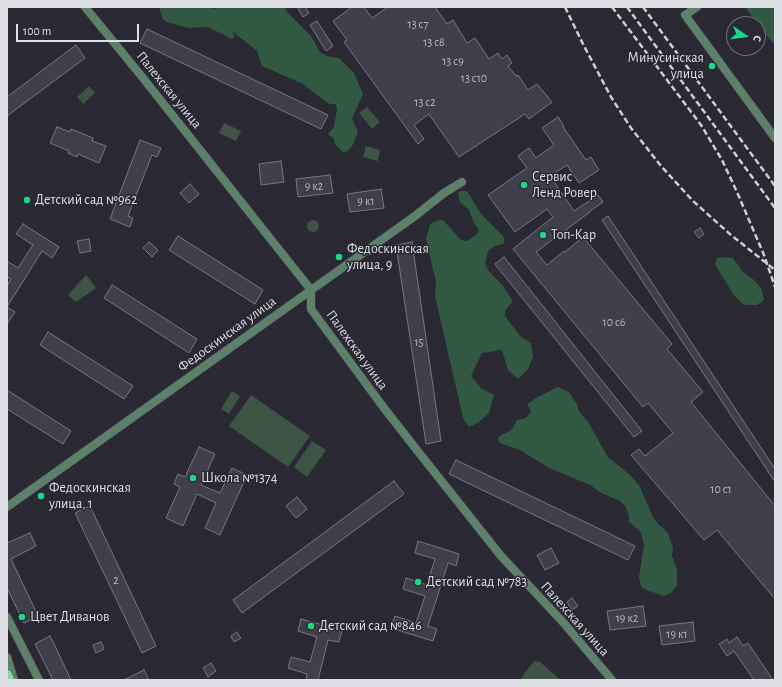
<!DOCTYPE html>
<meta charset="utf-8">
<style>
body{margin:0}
#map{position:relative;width:782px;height:687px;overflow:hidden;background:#292833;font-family:"Alegreya Sans",sans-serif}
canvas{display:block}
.frame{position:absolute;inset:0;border:8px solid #dfdfe6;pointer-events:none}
.north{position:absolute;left:726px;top:16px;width:40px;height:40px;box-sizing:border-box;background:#292833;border:1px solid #72717b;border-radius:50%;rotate:103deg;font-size:11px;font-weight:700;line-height:16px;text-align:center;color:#dfdfe6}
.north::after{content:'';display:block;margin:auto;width:14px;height:18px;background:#1dd888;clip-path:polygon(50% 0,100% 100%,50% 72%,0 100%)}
.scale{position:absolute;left:16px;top:24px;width:123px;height:18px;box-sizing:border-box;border:2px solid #dfdfe6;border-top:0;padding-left:5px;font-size:12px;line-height:14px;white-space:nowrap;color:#dfdfe6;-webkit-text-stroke:3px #292833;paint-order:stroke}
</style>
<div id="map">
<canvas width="782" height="687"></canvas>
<div class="frame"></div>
<div class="north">С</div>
<div class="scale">100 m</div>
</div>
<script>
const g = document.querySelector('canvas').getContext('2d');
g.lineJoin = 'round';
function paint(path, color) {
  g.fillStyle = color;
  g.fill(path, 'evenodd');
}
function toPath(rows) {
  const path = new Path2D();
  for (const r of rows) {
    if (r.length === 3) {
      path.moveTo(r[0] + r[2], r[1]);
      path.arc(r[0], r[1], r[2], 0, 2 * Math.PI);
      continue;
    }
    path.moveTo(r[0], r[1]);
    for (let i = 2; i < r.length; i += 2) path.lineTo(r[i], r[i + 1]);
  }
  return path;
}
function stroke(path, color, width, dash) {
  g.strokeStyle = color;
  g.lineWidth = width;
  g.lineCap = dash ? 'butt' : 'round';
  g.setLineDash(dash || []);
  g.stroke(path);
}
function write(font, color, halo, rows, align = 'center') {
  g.font = font + ' "Alegreya Sans",sans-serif';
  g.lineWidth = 3;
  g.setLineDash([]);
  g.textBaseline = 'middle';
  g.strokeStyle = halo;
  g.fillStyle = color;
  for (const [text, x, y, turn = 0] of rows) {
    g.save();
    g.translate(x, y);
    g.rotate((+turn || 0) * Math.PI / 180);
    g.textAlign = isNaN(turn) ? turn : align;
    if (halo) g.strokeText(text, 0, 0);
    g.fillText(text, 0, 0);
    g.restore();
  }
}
paint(toPath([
 [89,86,95,93,83,104,77,97],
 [367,107,380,122,372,129,359,113],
 [224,123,241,131,236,141,219,133],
 [366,146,380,150,378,161,363,157],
 [313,226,6],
 [86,275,96,288,76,302,68,295],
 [232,391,240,396,229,414,221,409],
 [251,395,310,436,288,467,229,426],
 [312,441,326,450,307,477,294,467],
 [534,661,540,662,561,680,521,680,521,678]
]), '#3d5445');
paint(toPath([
 [159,7,211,7,213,9,219,7,285,7,287,12,311,36,320,52,327,56,339,58,354,73,363,94,352,119,358,131,354,143,349,150,344,153,335,144,334,139,328,134,334,127,337,108,335,104,330,104,326,102,303,84,262,66,257,51,232,31,235,36,232,39,208,27,188,28,167,22,163,19],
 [745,7,775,8,775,46,758,24],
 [461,191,466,191,469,194,481,214,503,236,505,240,503,244,495,246,488,251,485,262,486,266,488,270,503,286,513,301,505,311,505,316,521,337,531,343,533,357,528,369,518,379,508,370,502,350,482,353,471,376,482,389,494,395,489,413,479,422,469,427,463,418,435,296,436,282,426,239,430,224,438,220,443,220,461,240,467,241,477,234,479,230,474,223,469,210,460,202,458,193],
 [722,257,733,258,743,272,754,280,761,288,764,300,757,305,744,305,733,294,715,264,717,258],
 [558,387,569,392,578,406,578,410,588,422,608,457,630,475,639,485,654,519,659,525,663,528,668,533,673,548,672,556,677,569,677,586,671,593,664,596,644,589,641,586,639,577,644,545,641,532,628,521,629,519,629,515,625,506,620,501,601,493,590,485,549,468,520,450,500,443,498,438,501,435,510,431,513,428,517,420,526,418,531,412,527,404,538,397]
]), '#315841');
const building = toPath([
 [297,7,305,7,309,13,303,17,297,7],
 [352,7,364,7,372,18,388,7,435,7,447,24,453,20,467,43,475,38,489,59,498,53,502,59,507,55,512,63,508,66,516,76,518,75,528,90,537,84,552,102,529,119,525,114,459,157,429,114,414,125,424,139,418,144,344,42,347,40,333,21,352,7],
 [317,21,333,46,326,51,310,25,317,21],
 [147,29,328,115,321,129,140,43,147,29],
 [76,45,85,58,7,116,7,97,76,45],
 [558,117,564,126,563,127,586,160,591,157,599,170,579,183,567,165,550,176,574,211,598,195,603,202,590,211,590,212,536,252,547,265,564,251,565,252,583,237,672,344,667,349,703,392,691,402,775,506,775,599,717,530,704,540,631,455,639,449,645,456,673,433,648,403,643,407,513,249,553,217,547,209,515,232,488,195,527,168,518,156,529,148,536,158,554,145,542,128,558,117],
 [57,127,70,132,71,129,93,138,92,141,106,146,99,163,78,154,77,157,68,153,69,151,50,143,57,127],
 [140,140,161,148,157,157,152,155,128,216,133,218,130,227,110,219,140,140],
 [281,161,284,182,261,185,259,164,281,161],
 [330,175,333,193,298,197,296,179,330,175],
 [190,184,199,194,189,203,180,193,190,184],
 [381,189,384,208,350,212,347,194,381,189],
 [608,216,775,469,775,482,602,220,608,216],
 [23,224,59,247,52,258,42,251,7,307,7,286,11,279,7,277,7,261,18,268,33,245,16,234,23,224],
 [700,228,704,234,699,238,694,232,700,228],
 [178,236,263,290,255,304,169,250,178,236],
 [89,239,91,251,80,253,77,241,89,239],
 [149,242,158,250,152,257,143,248,149,242],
 [412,242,441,441,426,444,396,245,412,242],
 [504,257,642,431,634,437,495,264,504,257],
 [112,285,197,339,189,353,104,298,112,285],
 [7,307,15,312,7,324,7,307],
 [48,332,133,386,124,399,40,345,48,332],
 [7,390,71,431,63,444,7,409,7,390],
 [199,447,215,454,201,485,220,493,232,468,247,475,220,535,205,528,216,503,197,494,183,526,166,518,180,487,174,484,178,474,185,477,199,447],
 [456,460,635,546,628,560,449,474,456,460],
 [394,481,404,494,242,613,233,600,394,481],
 [297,497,307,509,296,518,286,506,297,497],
 [90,506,156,646,142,653,75,513,90,506],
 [30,533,36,546,11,559,38,616,24,623,7,588,7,543,30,533],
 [418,541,459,554,456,566,448,563,428,626,437,629,433,641,391,628,395,616,416,623,425,596,403,589,406,578,427,585,435,559,415,553,418,541],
 [551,548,559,563,545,570,537,555,551,548],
 [572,598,578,606,572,610,567,602,572,598],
 [643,606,646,626,610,630,607,611,643,606],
 [301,619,342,630,339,642,328,640,318,680,306,680,307,674,288,668,291,657,310,662,317,637,298,631,301,619],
 [693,622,695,641,662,645,659,626,693,622],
 [237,632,241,638,234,642,231,636,237,632],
 [50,636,55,646,71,680,53,680,35,644,50,636],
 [737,637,743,646,748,643,773,680,754,680,734,651,727,656,719,644,727,639,729,643,737,637],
 [101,642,104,649,96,653,93,645,101,642],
 [211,663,216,671,208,677,203,668,211,663],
 [144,670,149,680,124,680,144,670]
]);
paint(building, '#3f3e4a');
stroke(building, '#787785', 1);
const minor = toPath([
 [85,7,143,78,311,290,311,309,384,408,420,454,501,556,562,621,612,680],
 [697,7,685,15,775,138],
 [7,507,415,216,444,193,462,182],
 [7,617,39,680],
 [7,657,14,680]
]);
const major = toPath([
 [7,675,9,680]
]);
stroke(minor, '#464550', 9);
stroke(major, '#464550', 11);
stroke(minor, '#5c806a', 8);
stroke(major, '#8ad7a9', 10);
stroke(toPath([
 [565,7,583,44,611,97,631,128,661,166,693,201,731,235,775,270],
 [612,7,701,125,722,160,737,192,764,255,775,287],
 [627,7,775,208],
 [643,7,775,186]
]), '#cdcdd4', 2.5, [6, 3]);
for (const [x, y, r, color] of [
 [712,66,4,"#1dd888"],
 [524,185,4,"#1dd888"],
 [27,200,4,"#1dd888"],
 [543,235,4,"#1dd888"],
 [339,257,4,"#1dd888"],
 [193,478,4,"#1dd888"],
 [41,496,4,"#1dd888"],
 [418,582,4,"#1dd888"],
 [22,617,4,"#1dd888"],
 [311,626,4,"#1dd888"]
]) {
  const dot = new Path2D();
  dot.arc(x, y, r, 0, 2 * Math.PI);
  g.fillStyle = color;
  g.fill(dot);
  stroke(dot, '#292833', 1.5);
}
write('12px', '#b7b7bf', null, [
 ["13 с7",418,24],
 ["13 с8",434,42],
 ["13 с9",453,61],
 ["13 с10",474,78],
 ["13 с2",425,102],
 ["9 к2",314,186],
 ["9 к1",366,201],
 ["10 с6",614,322],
 ["15",419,342],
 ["10 с1",721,489],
 ["2",116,580],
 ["19 к2",627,618],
 ["19 к1",677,634]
]);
write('14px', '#dfdfe6', '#292833', [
 ["Минусинская",704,58,"right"],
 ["улица",704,74,"right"],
 ["Сервис",532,177],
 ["Ленд Ровер",532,193],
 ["Детский сад №962",35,200],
 ["Топ-Кар",551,235],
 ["Федоскинская",347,249],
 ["улица, 9",347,265],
 ["Школа №1374",201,478],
 ["Федоскинская",49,488],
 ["улица, 1",49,504],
 ["Детский сад №783",426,582],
 ["Цвет Диванов",30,617],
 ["Детский сад №846",319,626]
], 'left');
write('14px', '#dfdfe6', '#292833', [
 ["Палехская улица",169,90,51],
 ["Федоскинская улица",227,334,-36],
 ["Палехская улица",357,350,54],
 ["Палехская улица",575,619,48]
]);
</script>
